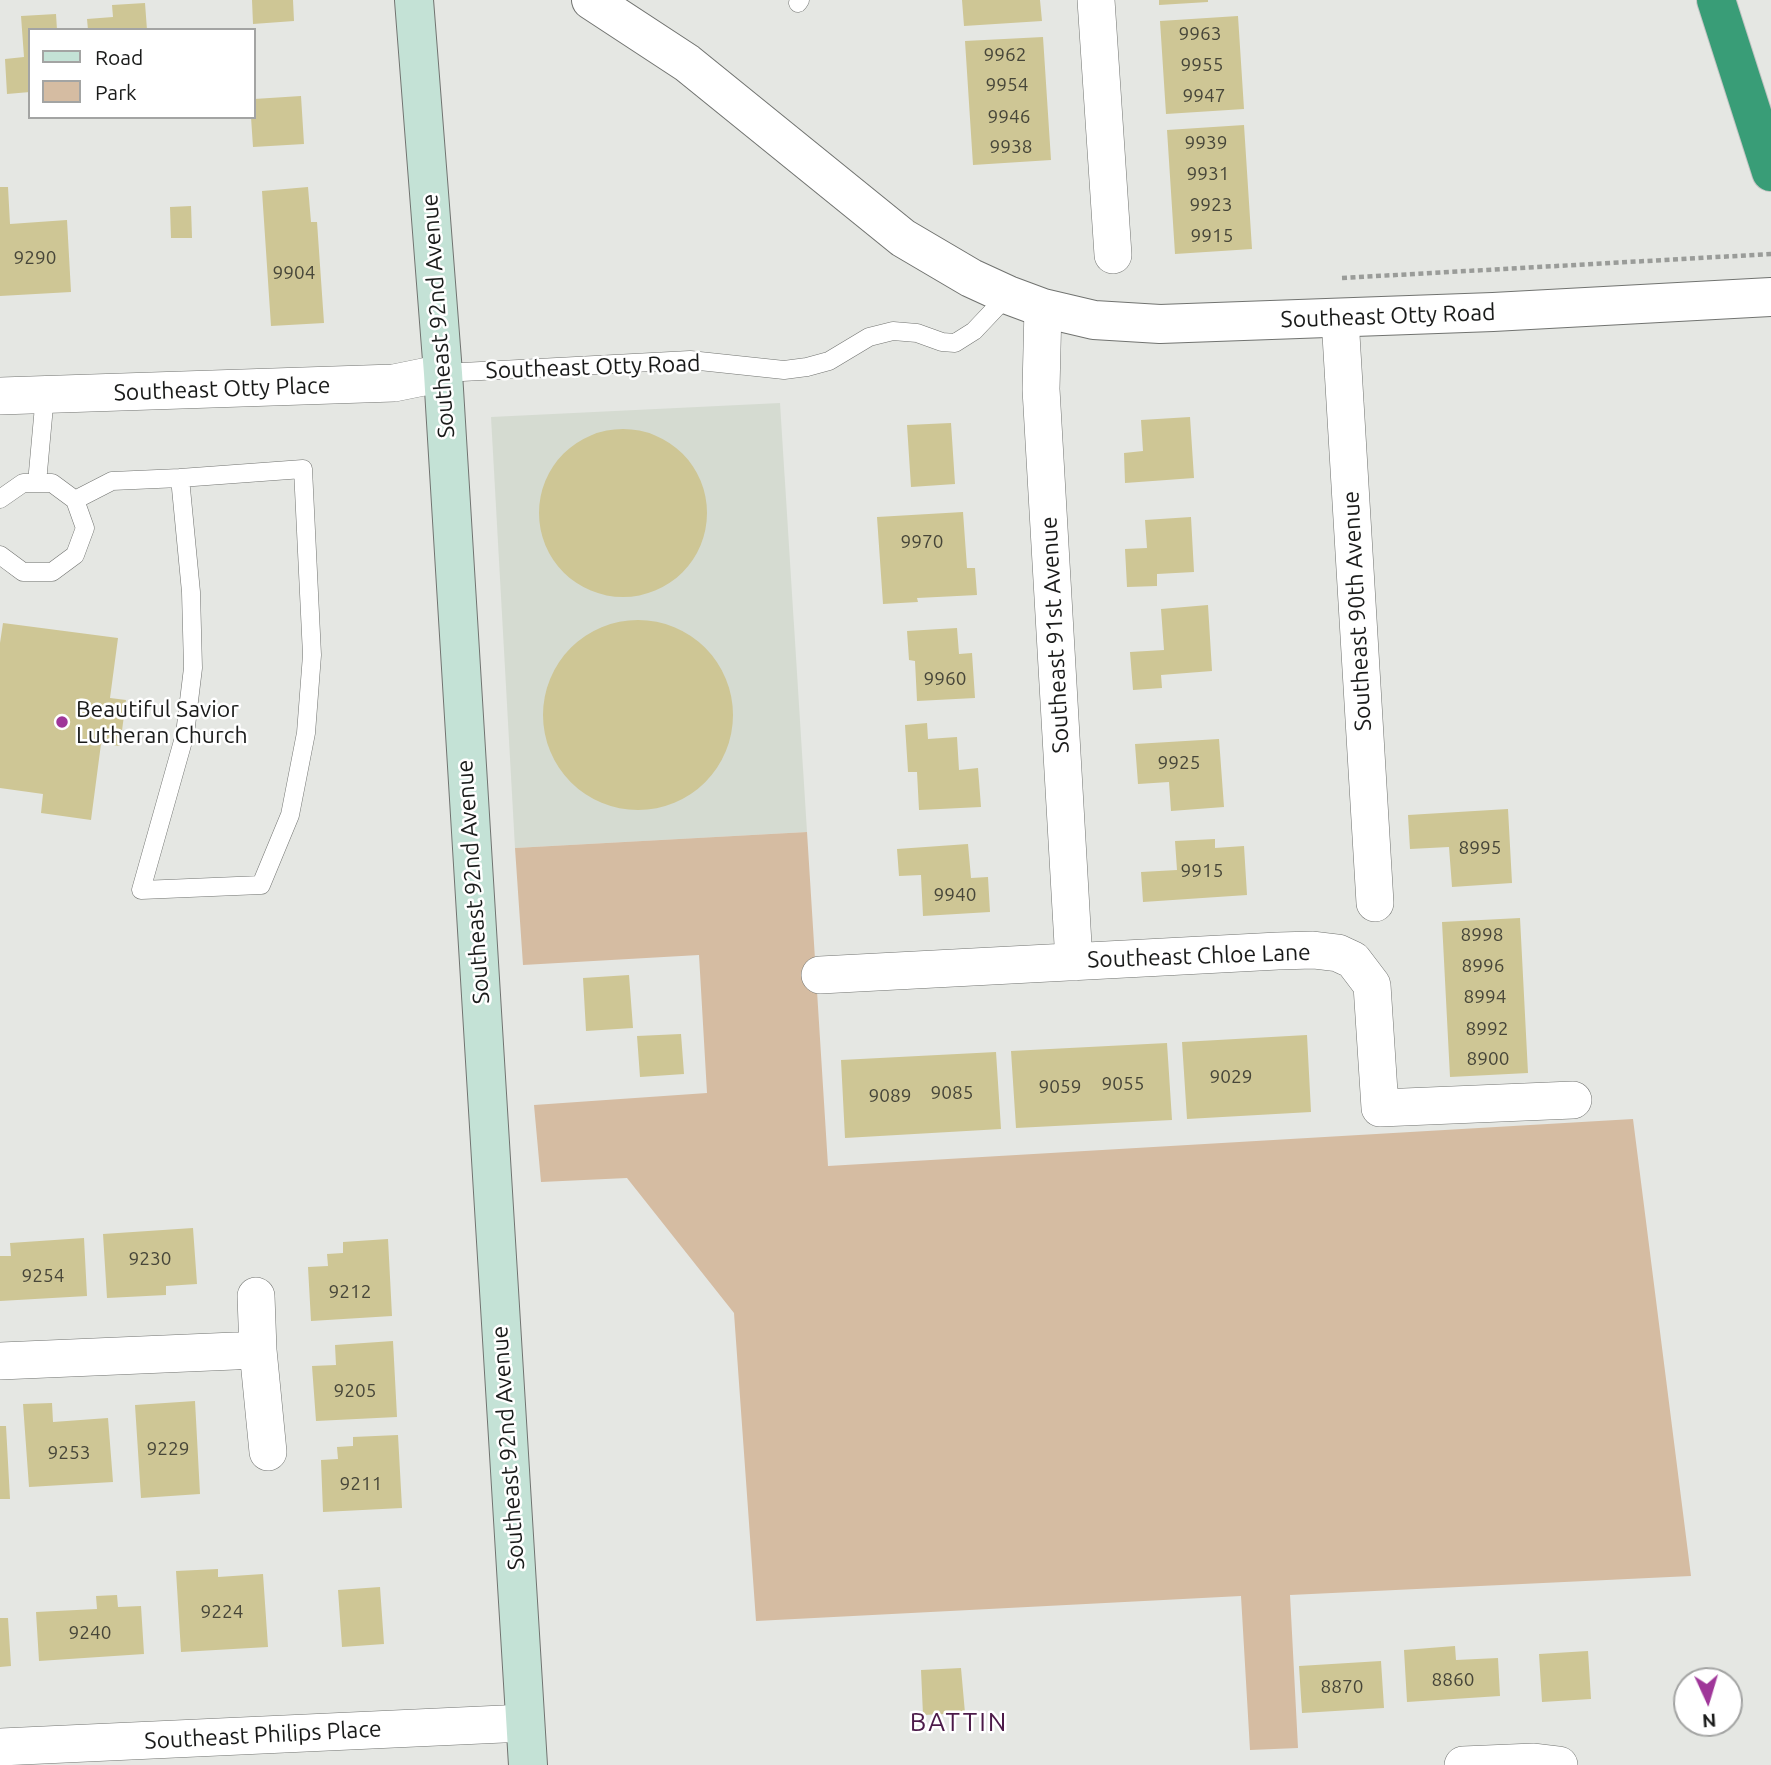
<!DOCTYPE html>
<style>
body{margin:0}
#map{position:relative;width:1771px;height:1765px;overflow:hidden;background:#e5e7e3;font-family:Ubuntu,sans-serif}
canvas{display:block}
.legend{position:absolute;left:28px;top:28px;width:228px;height:91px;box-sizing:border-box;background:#fff;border:2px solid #a3a4a3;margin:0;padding:9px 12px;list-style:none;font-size:21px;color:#1a1b1a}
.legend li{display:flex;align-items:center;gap:14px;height:35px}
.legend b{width:35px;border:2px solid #a3a4a3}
.north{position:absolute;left:1673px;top:1667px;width:70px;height:70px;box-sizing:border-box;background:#fff;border:2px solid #a3a4a3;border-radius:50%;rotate:176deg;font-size:19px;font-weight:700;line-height:28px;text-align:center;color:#1a1b1a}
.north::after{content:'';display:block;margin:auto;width:24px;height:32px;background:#9f3699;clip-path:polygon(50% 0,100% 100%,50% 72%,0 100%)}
</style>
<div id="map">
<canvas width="1771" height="1765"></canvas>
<ul class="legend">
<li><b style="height:9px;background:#c4e2d6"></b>Road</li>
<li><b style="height:19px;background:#d5bca2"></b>Park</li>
</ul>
<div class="north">N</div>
</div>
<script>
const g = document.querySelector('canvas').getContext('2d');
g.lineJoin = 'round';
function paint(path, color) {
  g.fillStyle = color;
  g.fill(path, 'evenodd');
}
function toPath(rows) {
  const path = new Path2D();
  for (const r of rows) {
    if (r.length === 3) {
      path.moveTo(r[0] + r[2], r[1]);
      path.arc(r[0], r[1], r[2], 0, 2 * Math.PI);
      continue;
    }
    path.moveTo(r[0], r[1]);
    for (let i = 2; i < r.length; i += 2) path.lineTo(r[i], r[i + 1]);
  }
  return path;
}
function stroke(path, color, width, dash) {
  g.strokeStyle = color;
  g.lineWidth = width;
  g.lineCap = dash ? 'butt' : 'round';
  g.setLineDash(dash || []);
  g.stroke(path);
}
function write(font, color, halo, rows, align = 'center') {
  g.font = font + ' Ubuntu,sans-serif';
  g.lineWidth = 5;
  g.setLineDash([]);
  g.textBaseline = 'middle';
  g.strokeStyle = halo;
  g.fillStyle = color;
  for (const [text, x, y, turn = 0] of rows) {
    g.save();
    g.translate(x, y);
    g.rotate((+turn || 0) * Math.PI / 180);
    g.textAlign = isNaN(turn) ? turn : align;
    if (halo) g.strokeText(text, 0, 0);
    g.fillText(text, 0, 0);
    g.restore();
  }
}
paint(toPath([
 [780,403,807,832,515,848,491,417]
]), '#d5dbd1');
paint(toPath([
 [807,832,828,1166,1633,1119,1691,1576,1290,1595,1298,1748,1250,1750,1241,1596,756,1621,734,1313,627,1178,541,1182,534,1105,707,1093,699,955,523,965,515,848]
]), '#d5bca2');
paint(toPath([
 [252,0,293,0,294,21,253,24],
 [962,0,1040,0,1042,21,964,26],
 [1159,0,1208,0,1208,2,1159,5],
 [145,3,147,30,88,30,87,19,113,17,112,5],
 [56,14,57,30,30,30,30,92,7,94,5,59,24,57,21,16],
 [1238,16,1244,109,1166,114,1160,21],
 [1043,37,1051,160,973,165,965,41],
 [301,96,304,144,253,147,251,117,254,117,254,99],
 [1244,125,1252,249,1175,254,1167,130],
 [0,187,8,187,10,224,67,220,71,292,0,296],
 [308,187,311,222,317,222,324,323,271,326,262,191],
 [191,206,192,238,171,238,170,207],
 [1190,417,1194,478,1125,483,1124,453,1143,451,1141,420],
 [951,423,955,484,911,487,907,425],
 [623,513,84],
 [963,512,967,568,975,568,977,595,917,598,918,602,883,604,877,517],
 [1191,517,1194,572,1157,574,1157,586,1127,587,1125,549,1147,548,1145,520],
 [1208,605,1212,671,1161,675,1162,688,1133,690,1130,652,1164,650,1161,609],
 [638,715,95],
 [3,623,118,638,110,698,126,700,120,746,101,744,91,820,41,813,43,794,0,788,0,643],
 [957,628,959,654,972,653,975,698,917,701,915,661,909,660,907,631],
 [927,723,928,739,957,737,959,770,978,768,981,807,919,810,917,772,908,772,905,725],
 [1219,739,1224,807,1171,811,1169,782,1138,784,1135,744],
 [1508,809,1512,883,1452,887,1449,847,1410,849,1408,815],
 [1215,839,1215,848,1244,846,1247,895,1143,902,1141,872,1177,870,1175,841],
 [968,844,971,878,988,877,990,912,923,916,921,875,899,876,897,849],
 [1520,918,1528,1073,1450,1077,1442,922],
 [629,975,633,1028,586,1031,583,978],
 [681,1034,684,1074,640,1077,637,1036],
 [1307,1035,1311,1112,1187,1119,1182,1042],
 [1167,1043,1172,1120,1016,1128,1011,1051],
 [996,1052,1001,1129,845,1138,841,1060],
 [193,1228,197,1284,166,1286,166,1295,107,1298,103,1234],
 [84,1238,87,1296,0,1301,0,1256,11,1256,10,1243],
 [388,1239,392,1316,311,1321,308,1267,328,1266,327,1254,343,1253,343,1242],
 [393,1341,397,1417,316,1421,312,1366,336,1365,335,1345],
 [195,1401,200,1494,141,1498,135,1405],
 [52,1403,53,1422,108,1418,113,1482,29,1487,23,1404],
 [0,1426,6,1426,10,1499,0,1499],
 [398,1435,402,1508,323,1512,321,1460,338,1459,337,1447,353,1446,353,1437],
 [218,1569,218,1577,263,1574,268,1647,181,1652,176,1571],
 [380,1587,384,1644,342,1647,338,1590],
 [117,1595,118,1607,141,1606,144,1654,39,1661,36,1612,97,1609,96,1596],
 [0,1618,8,1618,11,1666,0,1667],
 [1455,1646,1456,1660,1498,1658,1500,1696,1407,1702,1404,1650],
 [1588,1651,1591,1699,1542,1702,1539,1654],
 [1381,1661,1384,1708,1302,1713,1299,1666],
 [961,1668,965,1713,923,1715,921,1670]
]), '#cec695');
const service = toPath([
 [798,3,800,0],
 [443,373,690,360,784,370,807,367,829,361,869,337,893,331,917,333,942,342,955,343,974,331,1008,295],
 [303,469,312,655,306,733,290,815,261,885,141,890,185,734,193,668,191,592,180,478,303,469],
 [37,483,45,395],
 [0,499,23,483,52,483,75,500,85,528,75,555,52,572,23,572,0,555],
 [75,500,112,481,180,478]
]);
const minor = toPath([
 [1096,0,1113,255],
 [1043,308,1041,389,1074,962],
 [1340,318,1375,903],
 [0,396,394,383,443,373],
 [820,975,1278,951,1313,950,1338,953,1353,960,1372,985,1380,1108,1573,1100],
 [256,1296,258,1350,268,1452],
 [0,1361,258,1350],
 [0,1747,525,1723],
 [1463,1765,1534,1762,1559,1765]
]);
const tertiary = toPath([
 [591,0,687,63,903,238,971,278,1008,295,1043,308,1094,320,1160,324,1493,312,1771,297]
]);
const secondary = toPath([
 [414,0,443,373,528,1765]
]);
const motorway = toPath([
 [1716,0,1771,172]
]);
stroke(service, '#717370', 19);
stroke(minor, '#717370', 38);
stroke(tertiary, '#717370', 40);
stroke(secondary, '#717370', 40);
stroke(motorway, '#c3c4c3', 40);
stroke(toPath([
 [1342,278,1771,254]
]), '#9a9c99', 4.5, [5, 3.5]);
stroke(service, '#fff', 18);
stroke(minor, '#fff', 37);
stroke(tertiary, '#fff', 38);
stroke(secondary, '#c4e2d6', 38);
stroke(motorway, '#399d77', 38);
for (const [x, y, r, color] of [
 [62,722,7,"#9f3699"]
]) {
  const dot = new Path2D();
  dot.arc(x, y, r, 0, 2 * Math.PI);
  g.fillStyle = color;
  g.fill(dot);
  stroke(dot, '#fff', 2.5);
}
write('19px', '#474639', null, [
 ["9963",1200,34],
 ["9962",1005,55],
 ["9955",1202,65],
 ["9954",1007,85],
 ["9947",1204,96],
 ["9946",1009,117],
 ["9939",1206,143],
 ["9938",1011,147],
 ["9931",1208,174],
 ["9923",1211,205],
 ["9915",1212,236],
 ["9290",35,258],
 ["9904",294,273],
 ["9970",922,542],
 ["9960",945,679],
 ["9925",1179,763],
 ["8995",1480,848],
 ["9915",1202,871],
 ["9940",955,895],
 ["8998",1482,935],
 ["8996",1483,966],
 ["8994",1485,997],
 ["8992",1487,1029],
 ["8900",1488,1059],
 ["9029",1231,1077],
 ["9055",1123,1084],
 ["9059",1060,1087],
 ["9085",952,1093],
 ["9089",890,1096],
 ["9230",150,1259],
 ["9254",43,1276],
 ["9212",350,1292],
 ["9205",355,1391],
 ["9229",168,1449],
 ["9253",69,1453],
 ["9211",361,1484],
 ["9224",222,1612],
 ["9240",90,1633],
 ["8860",1453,1680],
 ["8870",1342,1687]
]);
write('23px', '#1a1b1a', '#fff', [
 ["Southeast 92nd Avenue",438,316,-94],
 ["Southeast Otty Road",1388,316,-2],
 ["Southeast Otty Road",593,367,-2],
 ["Southeast Otty Place",222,389,-2],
 ["Southeast 90th Avenue",1357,611,-93],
 ["Southeast 91st Avenue",1055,635,-93],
 ["Southeast 92nd Avenue",473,882,-94],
 ["Southeast Chloe Lane",1199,956,-2],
 ["Southeast 92nd Avenue",508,1448,-94],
 ["Southeast Philips Place",263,1735,-3]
]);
write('23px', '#1a1b1a', '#fff', [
 ["Beautiful Savior",76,709],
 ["Lutheran Church",76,735]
], 'left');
g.letterSpacing = '2px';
write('26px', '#4c1a49', '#fff', [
 ["BATTIN",959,1722]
]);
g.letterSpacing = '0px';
</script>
